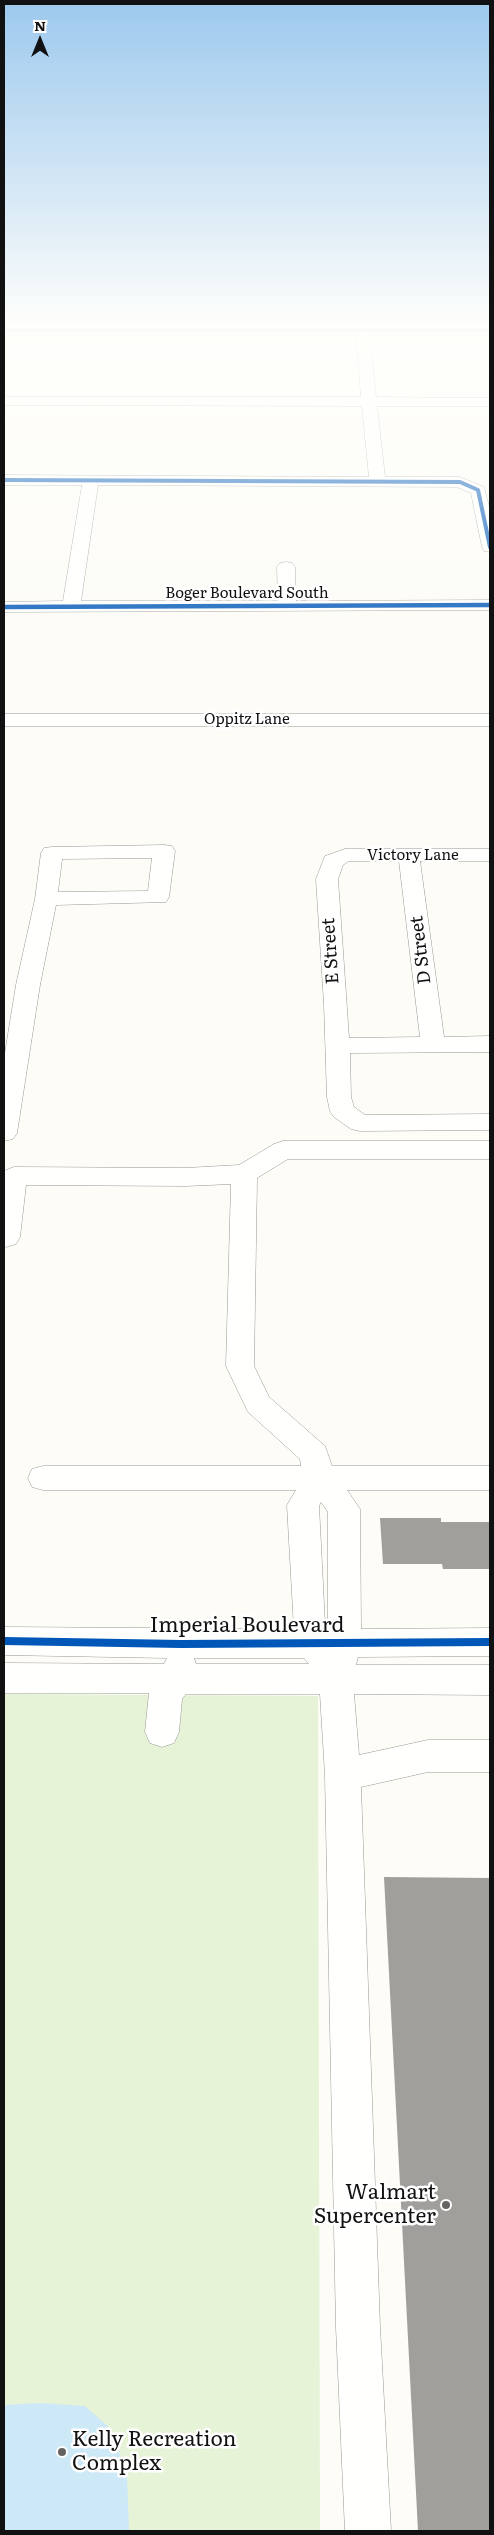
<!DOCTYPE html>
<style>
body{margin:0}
#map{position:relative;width:494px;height:2535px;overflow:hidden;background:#fdfcf7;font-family:Literata,serif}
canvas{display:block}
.frame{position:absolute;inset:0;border:5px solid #111;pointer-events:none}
.north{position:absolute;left:15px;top:15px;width:50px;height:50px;-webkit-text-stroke:4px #fff;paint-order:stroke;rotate:0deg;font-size:14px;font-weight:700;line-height:20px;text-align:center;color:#111}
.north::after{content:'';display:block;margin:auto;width:18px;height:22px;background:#111;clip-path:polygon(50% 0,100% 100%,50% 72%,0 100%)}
</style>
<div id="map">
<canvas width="494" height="2535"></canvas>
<div class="frame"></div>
<div class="north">N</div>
</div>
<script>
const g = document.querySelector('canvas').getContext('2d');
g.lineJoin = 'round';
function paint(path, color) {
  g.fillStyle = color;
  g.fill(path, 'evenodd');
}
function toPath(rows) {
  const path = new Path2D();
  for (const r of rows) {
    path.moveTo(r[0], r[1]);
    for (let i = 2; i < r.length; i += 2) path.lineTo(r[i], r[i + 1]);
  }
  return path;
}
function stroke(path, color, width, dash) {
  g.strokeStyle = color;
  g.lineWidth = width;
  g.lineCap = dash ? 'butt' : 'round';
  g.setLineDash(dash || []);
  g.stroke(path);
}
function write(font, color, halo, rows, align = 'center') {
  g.font = font + ' Literata,serif';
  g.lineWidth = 5;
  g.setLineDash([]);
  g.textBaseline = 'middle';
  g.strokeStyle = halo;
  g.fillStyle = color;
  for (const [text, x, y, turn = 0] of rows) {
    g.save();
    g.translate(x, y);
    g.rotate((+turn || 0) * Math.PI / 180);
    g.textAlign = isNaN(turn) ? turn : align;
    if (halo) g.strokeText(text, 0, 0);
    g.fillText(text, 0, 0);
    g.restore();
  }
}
paint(toPath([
 [4,1694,318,1696,320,2531,4,2531]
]), '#e7f3d7');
paint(toPath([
 [40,2403,85,2406,112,2430,127,2475,129,2531,4,2531,4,2405]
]), '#cde8f7');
paint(toPath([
 [380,1518,441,1518,441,1522,490,1522,490,1569,443,1569,442,1564,383,1564],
 [384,1877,490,1878,490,2531,418,2531]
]), '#a19f9c');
const minor = toPath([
 [352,322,366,322,367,326,490,326,490,334,369,334,376,397,490,398,490,406,377,406,385,477,460,477,484,487,490,510,490,552,484,551,482,547,471,493,457,487,98,485,81,601,278,601,277,567,280,563,286,562,292,563,295,567,296,601,490,600,490,610,4,612,4,602,63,601,82,485,4,485,4,475,369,477,362,406,4,405,4,397,361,397,356,334,4,334,4,326,354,326,352,322],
 [4,714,490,714,490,726,4,726,4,714],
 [164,845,172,846,175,851,169,897,166,902,56,905,40,985,17,1133,13,1139,4,1141,4,1059,16,985,35,899,41,853,44,848,52,847,164,845],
 [152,858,148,891,58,892,62,859,152,858],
 [345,849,490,849,490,861,420,861,444,1037,490,1036,490,1052,350,1053,351,1097,354,1107,365,1115,490,1114,490,1130,360,1131,351,1129,334,1117,330,1111,327,1097,324,1004,316,879,325,856,345,849],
 [349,861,399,861,420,1037,349,1038,338,879,343,865,349,861],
 [283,1141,490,1141,490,1159,288,1159,257,1178,254,1366,269,1397,325,1446,332,1466,490,1466,490,1490,347,1490,360,1509,361,1629,490,1628,490,1656,358,1657,356,1665,490,1665,490,1695,354,1694,359,1755,428,1740,490,1740,490,1772,428,1772,361,1787,380,2327,391,2531,345,2531,336,2327,325,1775,320,1694,186,1694,182,1699,179,1732,174,1743,162,1747,150,1743,145,1732,149,1693,4,1693,4,1663,164,1664,167,1658,4,1655,4,1627,294,1629,287,1505,296,1490,43,1490,32,1487,28,1478,32,1469,43,1466,301,1466,300,1459,248,1412,226,1366,231,1184,186,1186,26,1185,20,1237,16,1244,6,1247,4,1246,4,1171,14,1167,186,1168,239,1165,274,1144,283,1141],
 [321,1502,328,1512,328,1629,325,1624,319,1506,321,1502],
 [194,1658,304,1658,309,1664,196,1664,194,1658]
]);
stroke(minor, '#979795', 1);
paint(minor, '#fffffe');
stroke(toPath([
 [4,330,490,330],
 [4,480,460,482,478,490,490,547]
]), '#0057b8', 4);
stroke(toPath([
 [4,607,490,605]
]), '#0057b8', 4.5);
stroke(toPath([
 [4,1641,181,1644,490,1642]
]), '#0057b8', 8);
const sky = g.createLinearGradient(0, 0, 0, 677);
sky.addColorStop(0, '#9dc9ee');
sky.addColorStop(0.48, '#fefefb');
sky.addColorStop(1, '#fefefb00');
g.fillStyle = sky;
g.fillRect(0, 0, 494, 677);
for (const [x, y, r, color] of [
 [446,2205,5,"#646362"],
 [62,2452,5,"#646362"]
]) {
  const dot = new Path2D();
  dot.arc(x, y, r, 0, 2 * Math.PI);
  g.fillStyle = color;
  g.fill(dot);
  stroke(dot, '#fff', 2);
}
write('15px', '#111', '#fff', [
 ["Boger Boulevard South",247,594],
 ["Oppitz Lane",247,720],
 ["Victory Lane",413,856]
]);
write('18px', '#111', '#fff', [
 ["D Street",421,950,-97],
 ["E Street",331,951,-94]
]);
write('21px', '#111', '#fff', [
 ["Imperial Boulevard",247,1626]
]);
write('21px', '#111', '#fff', [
 ["Walmart",436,2193],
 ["Supercenter",436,2217],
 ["Kelly Recreation",72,2440,"left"],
 ["Complex",72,2464,"left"]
], 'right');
</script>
